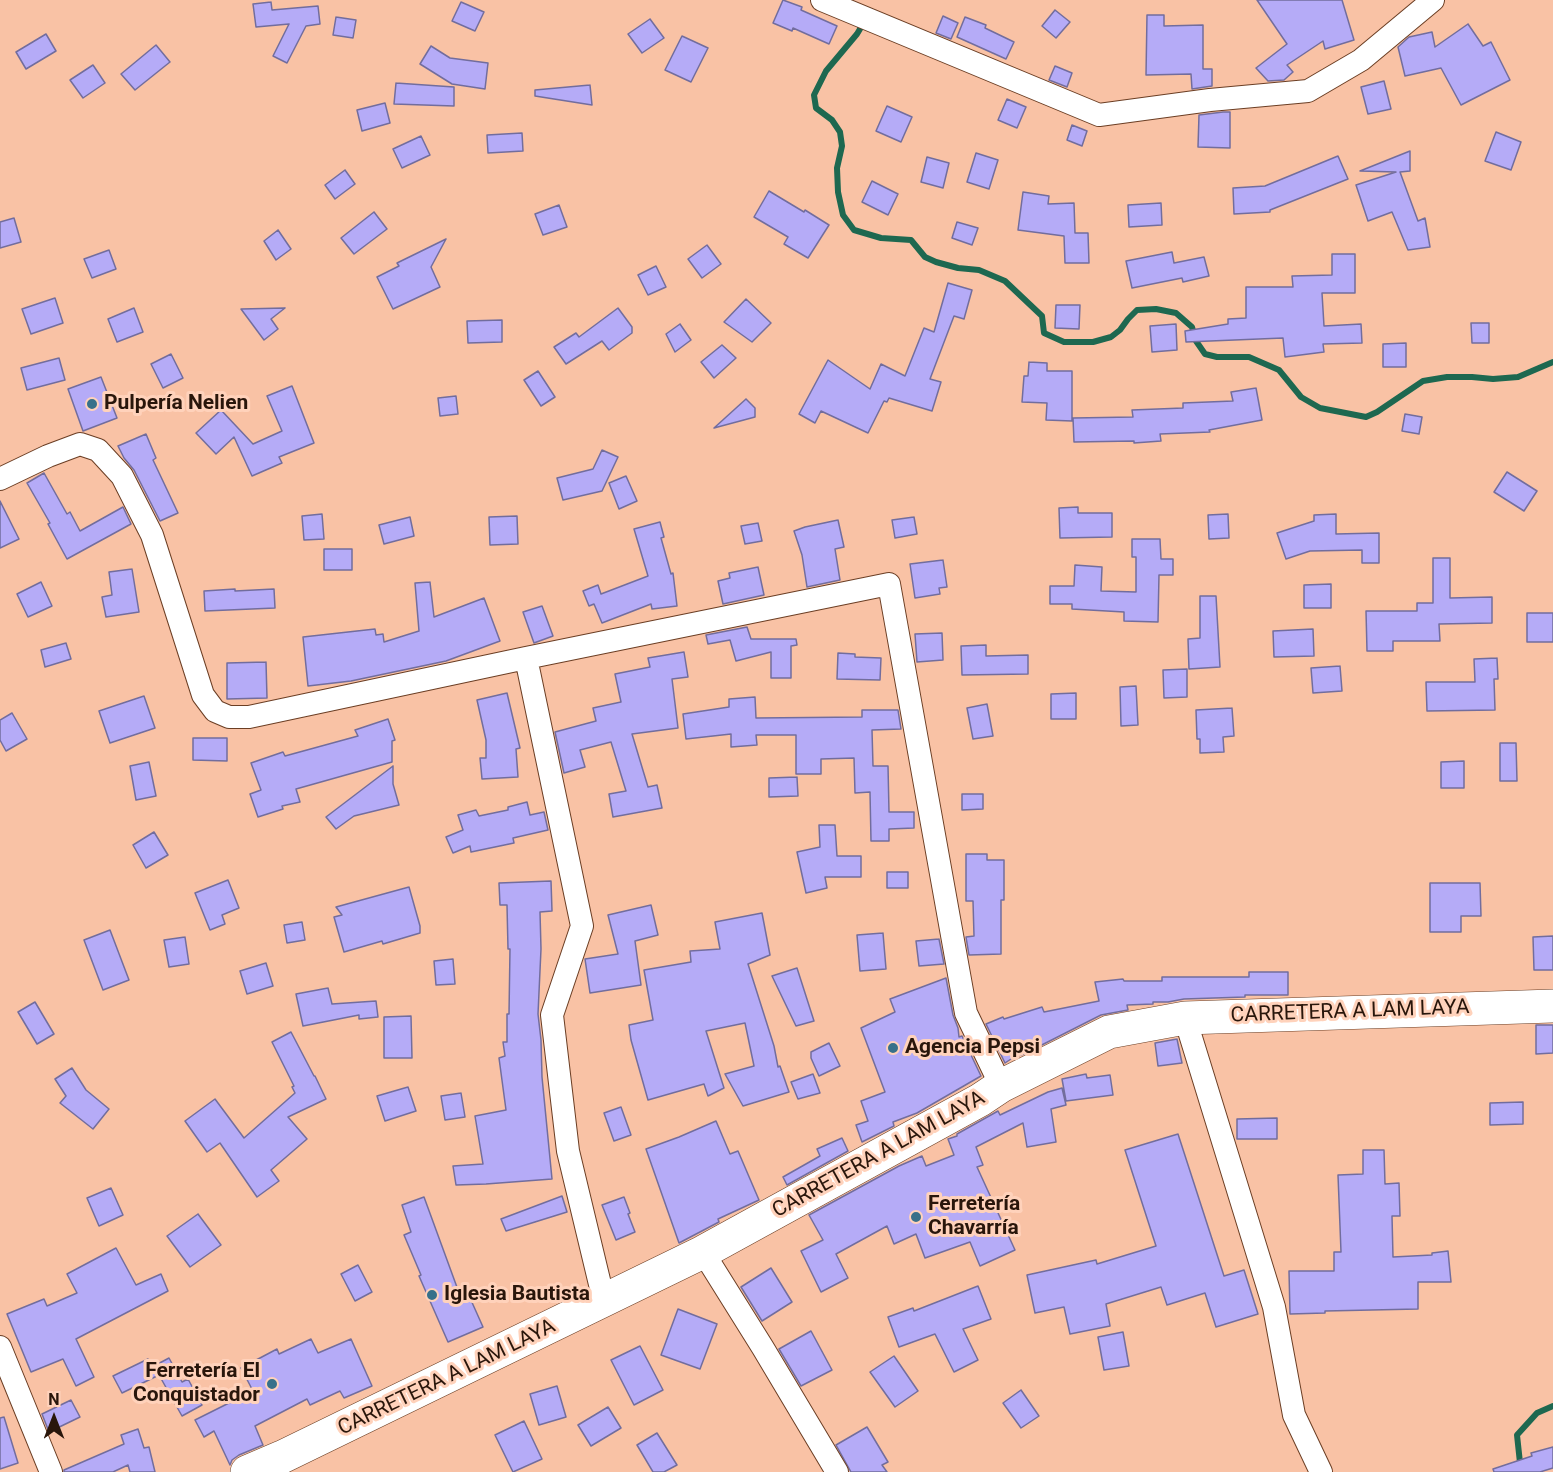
<!DOCTYPE html>
<meta charset="utf-8">
<style>
body{margin:0}
#map{position:relative;width:1553px;height:1472px;overflow:hidden;background:#f9c2a5;font-family:Roboto,sans-serif}
canvas{display:block}
.north{position:absolute;left:24px;top:1388px;width:60px;height:60px;-webkit-text-stroke:4px #ffd2bb;paint-order:stroke;rotate:0deg;font-size:16px;font-weight:700;line-height:24px;text-align:center;color:#29160b}
.north::after{content:'';display:block;margin:auto;width:21px;height:27px;background:#29160b;clip-path:polygon(50% 0,100% 100%,50% 72%,0 100%)}
</style>
<div id="map">
<canvas width="1553" height="1472"></canvas>
<div class="north">N</div>
</div>
<script>
const g = document.querySelector('canvas').getContext('2d');
g.lineJoin = 'round';
function toPath(rows) {
  const path = new Path2D();
  for (const r of rows) {
    path.moveTo(r[0], r[1]);
    for (let i = 2; i < r.length; i += 2) path.lineTo(r[i], r[i + 1]);
  }
  return path;
}
function stroke(path, color, width, dash) {
  g.strokeStyle = color;
  g.lineWidth = width;
  g.lineCap = dash ? 'butt' : 'round';
  g.setLineDash(dash || []);
  g.stroke(path);
}
function paint(path, color) {
  g.fillStyle = color;
  g.fill(path, 'evenodd');
}
function write(font, color, halo, rows, align = 'center') {
  g.font = font + ' Roboto,sans-serif';
  g.lineWidth = 6;
  g.setLineDash([]);
  g.textBaseline = 'middle';
  g.strokeStyle = halo;
  g.fillStyle = color;
  for (const [text, x, y, turn = 0] of rows) {
    g.save();
    g.translate(x, y);
    g.rotate((+turn || 0) * Math.PI / 180);
    g.textAlign = isNaN(turn) ? turn : align;
    if (halo) g.strokeText(text, 0, 0);
    g.fillText(text, 0, 0);
    g.restore();
  }
}
stroke(toPath([
 [861,21,860,29,857,34,826,71,814,95,816,108,832,120,840,132,842,146,837,168,838,192,843,215,854,230,881,238,911,240,925,257,936,262,958,268,979,270,1005,281,1042,316,1044,333,1064,342,1093,342,1111,337,1120,330,1128,319,1137,310,1156,309,1176,313,1192,327,1196,341,1205,354,1217,357,1249,357,1279,370,1301,397,1320,408,1366,417,1377,412,1423,381,1447,377,1472,377,1493,379,1518,377,1553,362],
 [1521,1472,1517,1435,1537,1413,1553,1406]
]), '#1e6850', 6);
const building = toPath([
 [783,0,802,7,801,10,837,26,829,44,793,28,792,31,773,23,783,0],
 [1257,0,1342,0,1354,40,1325,49,1323,41,1287,65,1293,72,1284,80,1268,81,1256,68,1287,44,1257,0],
 [271,2,272,10,318,6,320,24,306,26,287,63,273,56,289,24,256,27,253,4,271,2],
 [461,2,484,12,475,31,452,21,461,2],
 [1055,10,1070,22,1056,38,1042,26,1055,10],
 [1147,15,1164,15,1164,26,1203,25,1203,69,1212,69,1212,86,1192,89,1191,74,1146,75,1147,15],
 [943,16,958,23,951,39,936,33,943,16],
 [336,17,356,20,353,38,333,35,336,17],
 [965,17,986,25,985,28,1014,42,1006,59,957,37,965,17],
 [650,19,664,38,642,53,628,34,650,19],
 [1468,24,1483,46,1491,42,1510,80,1461,105,1441,68,1405,76,1398,47,1409,37,1432,32,1435,47,1468,24],
 [46,34,56,51,26,69,16,52,46,34],
 [682,36,708,48,691,82,665,70,682,36],
 [156,45,170,62,135,90,121,74,156,45],
 [431,46,450,58,488,63,485,89,452,84,420,64,431,46],
 [93,65,105,83,83,98,70,80,93,65],
 [1055,66,1072,73,1067,87,1049,80,1055,66],
 [1384,81,1391,109,1368,114,1361,87,1384,81],
 [396,83,454,87,454,106,394,104,396,83],
 [590,85,592,105,535,96,535,90,590,85],
 [1007,99,1026,107,1017,128,998,120,1007,99],
 [385,103,390,123,362,131,357,110,385,103],
 [887,106,912,117,901,142,876,131,887,106],
 [1223,112,1230,112,1230,148,1198,147,1199,115,1223,112],
 [1072,125,1087,131,1082,146,1067,140,1072,125],
 [1496,132,1521,142,1511,170,1485,161,1496,132],
 [522,133,523,151,488,153,487,135,522,133],
 [421,136,430,155,402,168,393,149,421,136],
 [1410,151,1410,171,1400,172,1418,221,1425,218,1430,247,1408,250,1392,212,1368,221,1356,185,1396,172,1360,171,1410,151],
 [976,153,998,160,989,189,967,182,976,153],
 [1338,156,1348,179,1270,210,1270,212,1234,214,1233,188,1265,186,1338,156],
 [927,157,949,163,943,188,921,182,927,157],
 [345,170,355,184,335,199,325,185,345,170],
 [872,181,898,194,888,215,862,202,872,181],
 [769,191,804,212,805,210,829,225,808,258,784,244,788,237,754,217,769,191],
 [1023,192,1049,196,1048,204,1074,203,1075,233,1088,233,1089,263,1065,263,1064,236,1018,230,1023,192],
 [1161,203,1162,225,1129,227,1128,205,1161,203],
 [559,205,567,227,543,235,535,214,559,205],
 [374,212,387,229,354,254,341,238,374,212],
 [14,218,21,242,0,248,0,222,14,218],
 [957,222,978,228,972,245,952,238,957,222],
 [278,230,291,249,276,260,264,241,278,230],
 [446,239,431,267,440,287,393,309,377,277,399,266,397,263,446,239],
 [707,245,721,264,702,278,688,259,707,245],
 [109,250,116,269,92,278,84,259,109,250],
 [1172,252,1174,263,1204,257,1209,276,1183,282,1182,278,1132,288,1126,261,1172,252],
 [1332,254,1355,254,1355,293,1322,293,1324,326,1361,324,1362,343,1323,344,1324,352,1285,357,1283,338,1186,342,1185,331,1228,324,1228,319,1246,318,1246,287,1293,287,1292,276,1332,275,1332,254],
 [656,266,666,287,648,295,638,275,656,266],
 [948,283,972,290,964,319,954,316,930,379,941,382,932,411,889,398,887,402,884,401,868,433,821,411,815,423,799,414,828,360,870,389,881,364,905,376,924,328,934,332,948,283],
 [55,298,63,323,31,334,22,309,55,298],
 [746,299,771,323,752,342,724,322,746,299],
 [1056,305,1080,305,1079,329,1055,328,1056,305],
 [134,308,143,332,117,342,108,319,134,308],
 [285,308,271,319,278,329,264,340,241,309,285,308],
 [618,308,632,327,632,333,609,350,602,341,566,364,554,347,576,333,579,337,618,308],
 [502,320,502,342,468,343,467,321,502,320],
 [1471,323,1489,323,1489,343,1472,343,1471,323],
 [680,324,691,340,675,352,666,334,680,324],
 [1176,324,1177,350,1152,352,1150,326,1176,324],
 [1406,343,1406,367,1383,367,1383,344,1406,343],
 [722,345,736,358,714,378,701,362,722,345],
 [171,354,183,378,163,388,151,364,171,354],
 [59,358,65,380,27,390,21,368,59,358],
 [1029,362,1047,363,1047,371,1072,371,1072,421,1046,420,1047,403,1022,402,1024,376,1028,376,1029,362],
 [538,371,555,397,541,406,524,380,538,371],
 [101,377,117,418,83,431,68,389,101,377],
 [292,386,314,443,279,457,282,463,252,476,234,437,216,454,196,433,221,410,253,444,282,431,267,396,292,386],
 [1256,388,1262,420,1209,430,1210,432,1160,434,1161,441,1134,443,1134,441,1074,442,1073,418,1133,417,1132,410,1183,408,1183,403,1233,401,1231,392,1256,388],
 [456,396,458,414,440,416,438,398,456,396],
 [746,399,755,408,755,417,714,428,746,399],
 [1405,414,1422,417,1419,434,1402,431,1405,414],
 [146,434,156,458,153,460,178,513,160,521,134,470,124,458,118,446,146,434],
 [602,450,618,457,602,491,563,500,557,478,593,469,602,450],
 [1507,472,1537,491,1524,511,1494,492,1507,472],
 [44,473,67,514,70,512,80,531,123,507,131,524,67,559,48,524,50,523,27,483,44,473],
 [626,476,637,501,619,509,609,483,626,476],
 [0,501,19,539,0,548,0,501],
 [1078,507,1078,513,1112,513,1112,537,1060,538,1059,508,1078,507],
 [322,514,324,539,304,540,302,516,322,514],
 [1228,514,1229,538,1209,539,1208,515,1228,514],
 [1336,514,1336,534,1379,533,1379,563,1362,563,1362,550,1310,551,1286,559,1277,533,1314,521,1314,515,1336,514],
 [517,516,518,544,490,545,489,517,517,516],
 [410,517,414,536,384,544,379,525,410,517],
 [914,517,917,534,895,538,892,520,914,517],
 [838,520,844,547,835,549,840,580,807,587,802,555,794,531,805,527,838,520],
 [660,522,664,537,661,538,671,574,673,573,677,606,652,609,651,604,602,623,594,604,589,606,583,591,598,585,601,594,648,576,634,529,660,522],
 [758,523,762,541,745,544,741,526,758,523],
 [1132,539,1160,539,1161,559,1173,559,1173,575,1159,575,1158,622,1124,621,1124,612,1072,609,1072,604,1050,604,1050,586,1074,586,1075,565,1102,567,1101,591,1136,592,1136,557,1132,557,1132,539],
 [324,549,352,549,352,570,324,570,324,549],
 [1433,558,1450,558,1450,598,1492,597,1492,623,1439,624,1440,641,1393,641,1393,651,1367,651,1366,611,1417,611,1417,603,1433,603,1433,558],
 [943,560,947,587,939,588,940,594,915,598,910,564,943,560],
 [758,567,764,595,723,604,718,581,730,578,729,573,758,567],
 [132,569,139,612,106,617,102,597,112,595,109,572,132,569],
 [41,582,52,606,28,617,17,594,41,582],
 [430,582,434,617,484,598,500,641,446,661,351,681,308,686,303,637,375,629,376,635,383,634,384,642,419,631,415,583,430,582],
 [1331,584,1331,608,1304,608,1304,585,1331,584],
 [235,589,235,591,274,589,275,608,205,611,204,591,235,589],
 [1200,596,1216,596,1220,667,1189,669,1188,639,1200,638,1200,596],
 [542,606,553,636,534,643,523,612,542,606],
 [1527,613,1553,613,1553,642,1527,642,1527,613],
 [747,627,751,639,796,639,797,645,791,646,791,678,771,678,771,652,736,661,730,640,708,644,706,635,747,627],
 [1313,629,1314,656,1274,657,1273,631,1313,629],
 [942,633,943,660,917,662,915,634,942,633],
 [66,643,71,659,45,667,41,650,66,643],
 [986,645,986,656,1028,655,1028,674,962,675,961,646,986,645],
 [684,652,688,677,672,679,678,728,632,734,648,787,657,785,662,808,613,817,609,794,626,791,611,742,580,750,585,767,564,773,555,732,596,721,593,708,621,702,615,674,650,667,648,658,684,652],
 [838,653,855,654,855,657,881,658,880,680,837,679,838,653],
 [1497,658,1498,679,1494,679,1495,710,1427,711,1426,682,1475,682,1474,659,1497,658],
 [266,662,267,698,227,699,227,663,266,662],
 [1340,666,1342,691,1313,693,1311,668,1340,666],
 [1187,669,1187,697,1164,698,1163,670,1187,669],
 [1136,686,1138,725,1121,726,1120,687,1136,686],
 [507,693,520,748,516,749,518,777,482,779,480,758,486,758,486,740,477,700,507,693],
 [1076,693,1076,719,1051,719,1051,694,1076,693],
 [144,696,155,728,110,743,99,711,144,696],
 [755,697,756,718,862,717,862,710,898,710,901,729,872,730,873,766,888,766,889,812,914,812,914,828,889,829,889,841,871,841,870,792,855,793,854,758,821,759,821,774,796,774,796,735,756,735,757,745,731,747,731,734,686,739,683,714,729,707,729,699,755,697],
 [987,704,993,736,973,739,967,708,987,704],
 [1232,708,1234,736,1223,737,1224,752,1200,753,1200,739,1197,739,1196,710,1232,708],
 [12,713,27,739,6,751,0,740,0,720,12,713],
 [388,719,395,740,392,741,392,762,296,789,300,802,282,806,283,809,258,817,250,794,261,790,251,763,283,752,285,756,358,736,355,730,388,719],
 [193,738,227,738,227,761,193,760,193,738],
 [1500,743,1516,743,1517,781,1500,781,1500,743],
 [1464,761,1464,788,1441,788,1441,762,1464,761],
 [149,762,156,796,136,800,130,766,149,762],
 [393,766,393,784,399,805,354,816,336,829,326,817,393,766],
 [797,777,798,796,769,797,769,778,797,777],
 [962,794,983,794,983,809,962,810,962,794],
 [527,802,530,815,544,812,548,830,513,838,514,843,471,852,470,846,453,853,446,837,463,830,458,815,476,810,479,816,508,810,508,807,527,802],
 [819,825,835,825,837,856,861,856,861,877,825,877,827,888,806,893,797,852,820,847,819,825],
 [154,832,168,855,146,868,133,845,154,832],
 [966,854,987,854,987,860,1004,860,1004,900,1001,900,1001,954,969,955,966,937,974,936,973,901,966,901,966,854],
 [887,872,908,872,908,888,887,888,887,872],
 [228,880,239,908,222,915,225,924,210,930,195,893,228,880],
 [551,881,552,911,540,912,541,949,538,1014,541,1040,542,1077,552,1179,486,1184,456,1185,453,1166,483,1164,475,1116,506,1110,499,1058,505,1056,503,1042,507,1042,507,1014,509,1014,510,949,508,949,507,905,500,905,499,883,551,881],
 [1430,883,1480,883,1481,916,1461,916,1461,932,1430,932,1430,883],
 [409,887,420,926,420,933,383,944,382,941,344,952,334,917,342,915,336,907,409,887],
 [651,905,658,935,635,941,641,985,590,993,585,959,618,954,608,915,651,905],
 [762,913,770,955,748,964,774,1046,778,1067,780,1066,789,1092,743,1106,725,1074,754,1066,745,1023,706,1031,724,1088,708,1096,704,1084,648,1100,631,1040,629,1025,653,1020,644,970,691,962,690,951,720,949,715,922,762,913],
 [302,922,305,940,287,943,284,925,302,922],
 [110,930,129,980,103,990,84,940,110,930],
 [883,933,886,969,860,971,857,935,883,933],
 [1553,936,1553,970,1534,970,1533,937,1553,936],
 [185,937,189,964,169,967,164,940,185,937],
 [939,939,944,964,919,966,916,941,939,939],
 [453,959,455,984,436,985,434,961,453,959],
 [266,963,273,986,247,994,240,971,266,963],
 [797,968,814,1021,796,1026,772,976,797,968],
 [1249,972,1288,972,1288,995,1245,995,1245,997,1184,999,1168,1002,1153,1002,1153,1004,1127,1005,1128,1010,1101,1015,1024,1054,1014,1057,1005,1063,986,1024,1003,1017,1004,1019,1042,1007,1044,1012,1099,1001,1095,982,1123,979,1124,981,1162,981,1162,977,1249,977,1249,972],
 [946,978,953,1015,958,1028,959,1037,962,1036,981,1076,917,1113,893,1122,894,1126,862,1142,856,1125,868,1121,861,1101,885,1092,861,1028,895,1012,890,999,946,978],
 [328,988,332,1004,376,1001,378,1017,359,1019,359,1015,303,1026,296,994,328,988],
 [35,1002,54,1034,37,1044,18,1012,35,1002],
 [411,1016,412,1058,384,1058,384,1017,411,1016],
 [1536,1025,1553,1025,1553,1053,1536,1054,1536,1025],
 [291,1032,314,1076,315,1076,326,1099,288,1117,307,1139,271,1170,279,1181,257,1197,220,1143,207,1152,185,1121,215,1099,244,1138,295,1093,292,1087,294,1086,272,1042,291,1032],
 [1177,1039,1182,1063,1158,1066,1155,1043,1177,1039],
 [829,1043,840,1066,819,1076,811,1058,811,1052,829,1043],
 [72,1068,86,1090,109,1109,93,1129,60,1103,66,1096,55,1079,72,1068],
 [813,1074,820,1093,798,1099,791,1082,813,1074],
 [1086,1074,1087,1078,1110,1075,1113,1095,1066,1101,1062,1079,1086,1074],
 [408,1087,416,1111,385,1121,377,1096,408,1087],
 [1062,1088,1066,1105,1051,1109,1056,1142,1027,1147,1023,1123,976,1147,983,1165,977,1167,1015,1250,980,1266,970,1242,925,1258,916,1234,894,1244,887,1226,836,1254,848,1278,821,1292,801,1251,823,1240,809,1215,899,1166,922,1156,926,1166,954,1155,948,1139,957,1136,957,1134,998,1111,1000,1115,1048,1092,1062,1088],
 [461,1093,465,1117,445,1120,441,1096,461,1093],
 [1523,1102,1523,1124,1490,1125,1490,1103,1523,1102],
 [621,1107,631,1135,614,1141,604,1113,621,1107],
 [1277,1118,1277,1139,1237,1139,1237,1119,1277,1118],
 [716,1121,730,1154,738,1151,759,1200,718,1219,719,1222,679,1243,646,1149,679,1137,716,1121],
 [1178,1134,1224,1276,1244,1270,1258,1314,1216,1327,1205,1293,1167,1305,1161,1287,1106,1304,1110,1326,1070,1334,1064,1307,1035,1313,1027,1275,1096,1260,1097,1264,1156,1246,1125,1150,1178,1134],
 [842,1138,848,1151,787,1185,783,1177,820,1156,817,1149,842,1138],
 [1363,1150,1384,1150,1385,1184,1399,1183,1400,1216,1392,1216,1393,1257,1432,1255,1432,1253,1448,1251,1451,1282,1418,1282,1418,1309,1325,1311,1325,1313,1290,1314,1289,1271,1334,1271,1334,1252,1341,1252,1338,1175,1363,1174,1363,1150],
 [111,1188,123,1215,99,1226,87,1198,111,1188],
 [562,1196,567,1212,506,1231,501,1219,562,1196],
 [424,1197,458,1290,466,1289,483,1327,448,1342,419,1276,421,1275,404,1235,411,1232,402,1205,424,1197],
 [624,1197,630,1213,628,1214,635,1232,616,1240,602,1205,624,1197],
 [198,1214,221,1245,190,1267,167,1236,198,1214],
 [116,1248,136,1285,161,1274,168,1291,76,1339,94,1377,76,1386,63,1359,31,1372,7,1314,44,1299,47,1306,77,1293,67,1274,116,1248],
 [358,1265,372,1292,355,1301,341,1274,358,1265],
 [771,1268,792,1302,762,1321,741,1287,771,1268],
 [978,1286,991,1319,963,1329,978,1360,954,1372,935,1334,899,1347,888,1317,913,1308,914,1311,978,1286],
 [678,1309,717,1324,700,1369,661,1355,678,1309],
 [811,1331,832,1370,801,1386,779,1349,811,1331],
 [1123,1332,1129,1366,1104,1370,1098,1337,1123,1332],
 [311,1339,318,1353,351,1339,372,1386,344,1398,340,1391,310,1405,307,1399,255,1426,263,1445,239,1455,232,1460,230,1465,214,1431,204,1437,195,1420,253,1391,241,1368,277,1349,279,1354,311,1339],
 [640,1346,663,1390,634,1405,611,1360,640,1346],
 [894,1356,918,1391,895,1407,870,1372,894,1356],
 [169,1358,182,1382,188,1379,202,1405,182,1416,154,1366,169,1358],
 [148,1359,157,1376,122,1393,113,1376,148,1359],
 [557,1386,566,1417,539,1425,530,1394,557,1386],
 [1021,1390,1039,1416,1021,1428,1003,1403,1021,1390],
 [71,1400,80,1417,49,1432,42,1414,71,1400],
 [608,1407,621,1428,591,1446,578,1425,608,1407],
 [4,1417,18,1463,0,1469,0,1418,4,1417],
 [524,1421,542,1459,513,1472,495,1435,524,1421],
 [867,1427,888,1462,882,1465,887,1472,851,1472,836,1445,867,1427],
 [138,1429,144,1448,149,1447,155,1472,130,1472,128,1465,113,1472,64,1472,64,1470,124,1444,121,1435,138,1429],
 [657,1433,677,1465,664,1472,653,1472,637,1445,657,1433],
 [1553,1447,1553,1468,1540,1472,1494,1472,1493,1469,1532,1456,1531,1453,1553,1447]
]);
paint(building, '#b5abf7');
stroke(building, '#726d9d', 1.5);
const street = toPath([
 [822,0,1099,115,1210,100,1308,91,1361,60,1433,0],
 [0,479,48,456,80,444,98,450,122,476,152,535,203,695,215,711,229,717,249,717,526,658,582,926,552,1015,568,1151,604,1301],
 [526,658,889,584,966,1013,1001,1086],
 [1185,1018,1274,1307,1294,1415,1321,1472],
 [703,1252,763,1348,837,1472],
 [0,1347,51,1472]
]);
const secondary = toPath([
 [247,1472,282,1457,703,1252,980,1100,1001,1086,1109,1032,1185,1018,1553,1006]
]);
stroke(street, '#6b3e24', 24);
stroke(secondary, '#6b3e24', 34);
stroke(street, '#fff', 22);
stroke(secondary, '#fff', 33);
for (const [x, y, r, color] of [
 [92,404,6,"#37708a"],
 [893,1048,6,"#37708a"],
 [916,1217,6,"#37708a"],
 [432,1295,6,"#37708a"],
 [272,1384,6,"#37708a"]
]) {
  const dot = new Path2D();
  dot.arc(x, y, r, 0, 2 * Math.PI);
  g.fillStyle = color;
  g.fill(dot);
  stroke(dot, '#ffd2bb', 2);
}
write('bold 21px', '#29160b', '#ffd2bb', [
 ["Pulpería Nelien",104,404],
 ["Agencia Pepsi",905,1048],
 ["Ferretería",928,1205],
 ["Chavarría",928,1229],
 ["Iglesia Bautista",444,1295],
 ["Ferretería El",260,1372,"right"],
 ["Conquistador",260,1396,"right"]
], 'left');
write('21px', '#29160b', '#ffd2bb', [
 ["CARRETERA A LAM LAYA",1350,1012,-2],
 ["CARRETERA A LAM LAYA",879,1155,-29],
 ["CARRETERA A LAM LAYA",447,1378,-26]
]);
</script>
